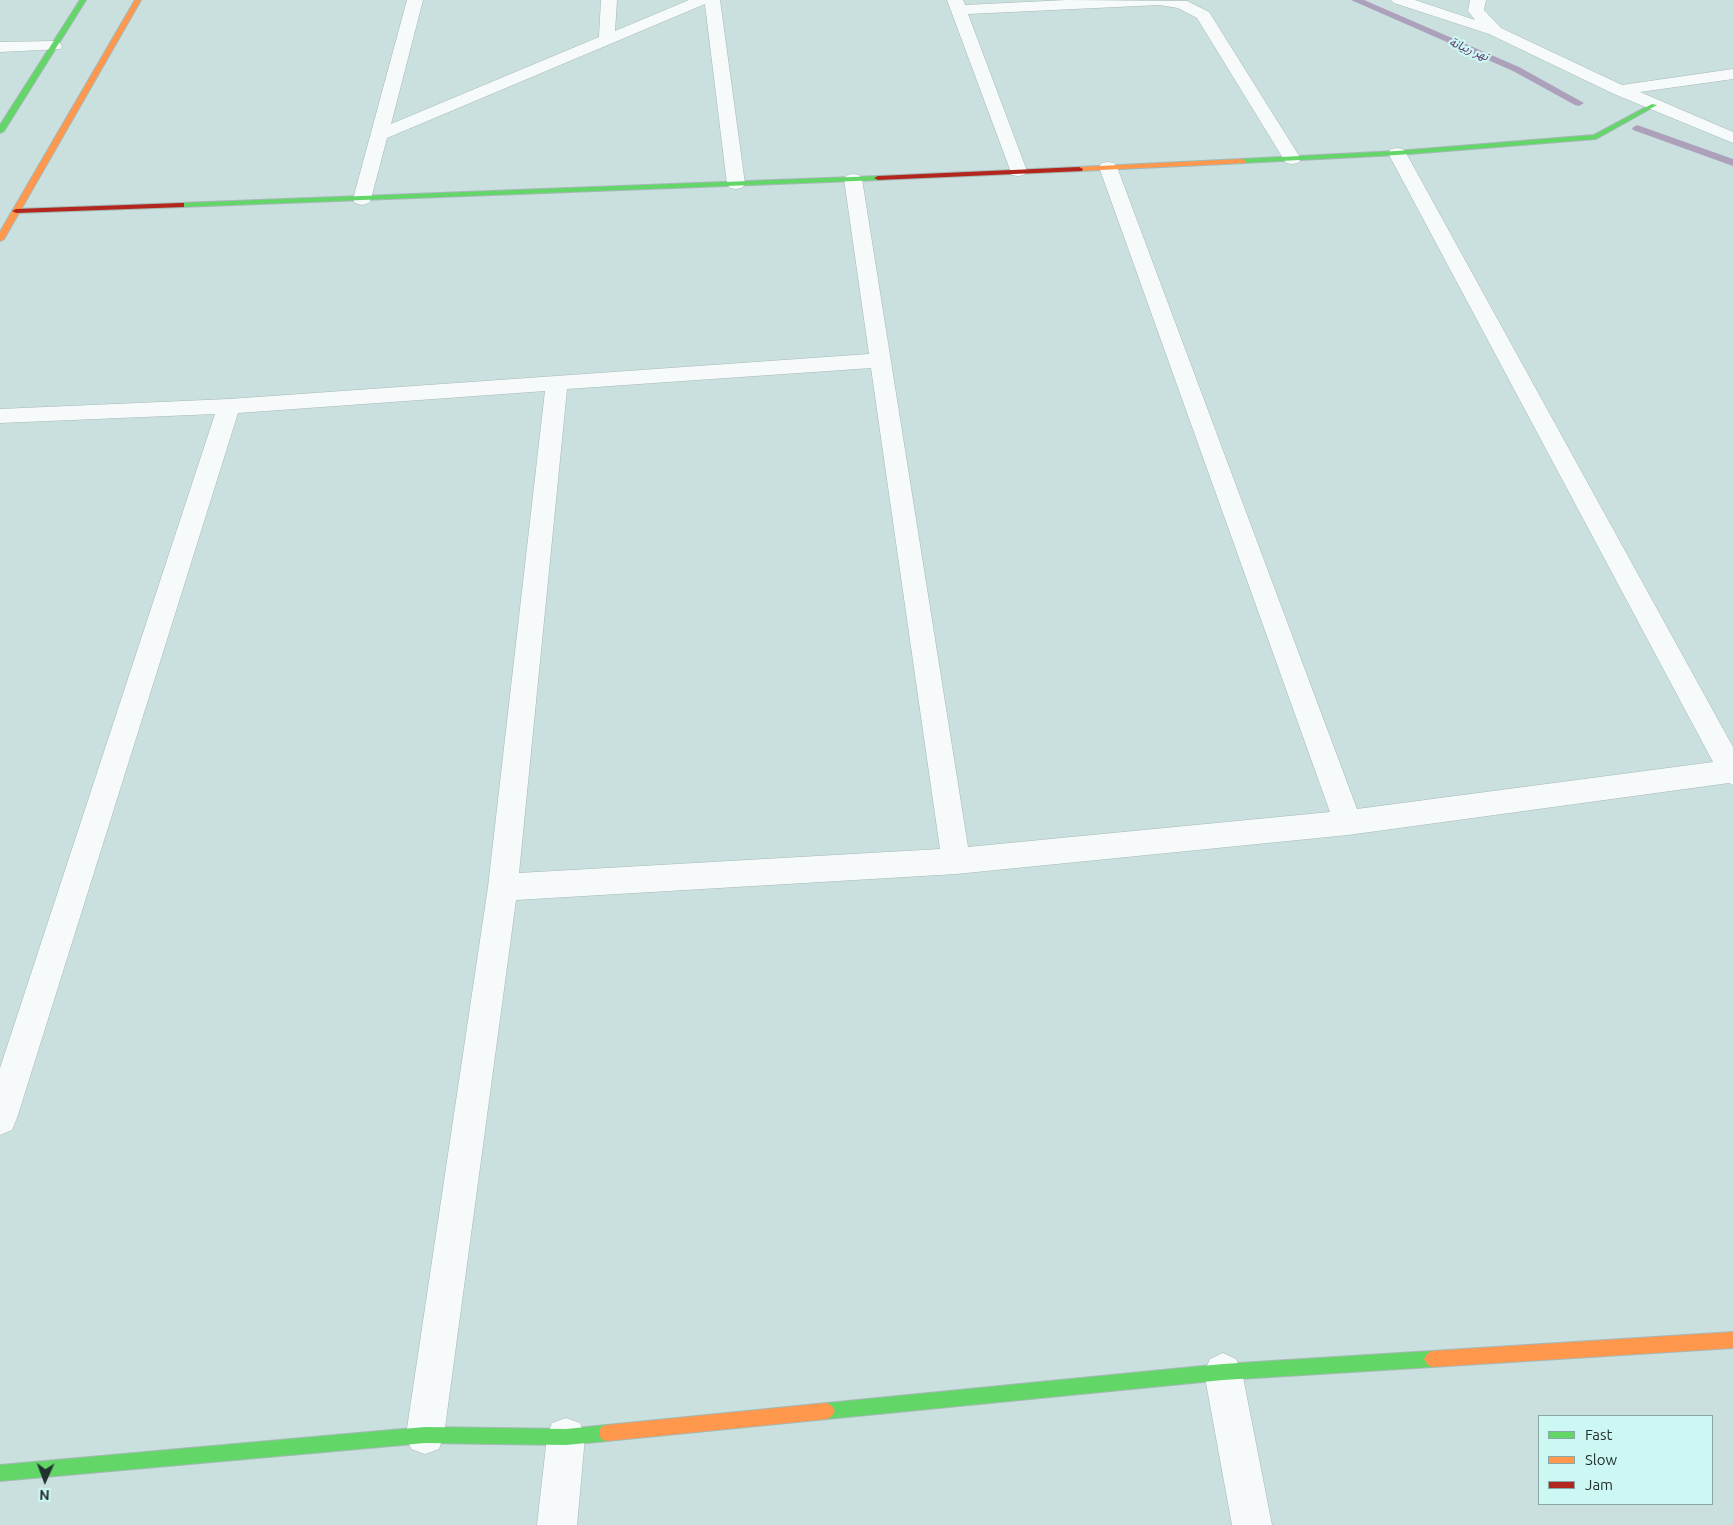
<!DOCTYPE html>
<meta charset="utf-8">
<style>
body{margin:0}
#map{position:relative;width:1733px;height:1525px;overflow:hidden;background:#c9e0de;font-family:Ubuntu,sans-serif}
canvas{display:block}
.legend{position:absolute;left:1538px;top:1415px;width:175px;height:90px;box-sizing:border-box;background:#cdf7f3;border:1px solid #88a8a5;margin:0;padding:6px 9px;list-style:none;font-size:15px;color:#213130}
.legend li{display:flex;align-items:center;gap:10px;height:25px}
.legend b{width:25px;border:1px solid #88a8a5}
.north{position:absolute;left:20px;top:1455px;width:50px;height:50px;-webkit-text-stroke:4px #cdf7f3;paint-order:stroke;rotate:182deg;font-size:14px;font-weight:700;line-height:20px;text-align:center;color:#213130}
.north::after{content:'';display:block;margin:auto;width:18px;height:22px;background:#213130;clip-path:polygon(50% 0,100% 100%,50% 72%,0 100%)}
</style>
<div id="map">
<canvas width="1733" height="1525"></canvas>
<ul class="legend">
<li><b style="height:6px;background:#63d668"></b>Fast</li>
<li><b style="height:6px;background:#ff974d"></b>Slow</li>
<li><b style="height:6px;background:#b3261e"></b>Jam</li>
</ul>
<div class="north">N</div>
</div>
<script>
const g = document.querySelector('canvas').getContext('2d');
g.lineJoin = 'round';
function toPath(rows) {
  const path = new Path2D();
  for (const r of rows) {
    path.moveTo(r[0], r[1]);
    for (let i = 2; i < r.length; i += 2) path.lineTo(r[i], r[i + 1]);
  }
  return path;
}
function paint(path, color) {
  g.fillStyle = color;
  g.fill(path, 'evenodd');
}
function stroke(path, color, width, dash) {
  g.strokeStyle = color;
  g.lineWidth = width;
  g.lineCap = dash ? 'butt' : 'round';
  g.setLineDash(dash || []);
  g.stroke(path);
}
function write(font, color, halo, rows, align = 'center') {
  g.font = font + ' Ubuntu,"Noto Sans Arabic",sans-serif';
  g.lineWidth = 4.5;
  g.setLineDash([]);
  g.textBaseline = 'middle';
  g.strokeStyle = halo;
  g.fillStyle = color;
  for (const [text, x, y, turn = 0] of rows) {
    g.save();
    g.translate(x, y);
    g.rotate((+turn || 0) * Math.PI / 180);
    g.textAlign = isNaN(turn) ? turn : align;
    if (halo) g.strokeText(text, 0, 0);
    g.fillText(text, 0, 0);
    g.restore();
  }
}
paint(toPath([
 [1351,0,1364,0,1519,67,1584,103,1579,106,1575,105,1513,71,1351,0],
 [1637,125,1733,159,1733,166,1633,130,1632,128,1637,125]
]), '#aca0ba');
const street = toPath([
 [407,0,423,0,391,124,599,37,601,0,617,0,615,31,689,0,720,0,745,184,742,188,736,189,730,188,727,184,705,4,387,138,371,199,369,203,362,205,355,203,353,199,407,0],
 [947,0,963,0,965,5,1067,0,1187,1,1209,12,1301,159,1298,163,1292,164,1286,163,1197,18,1178,8,1159,5,968,14,1027,171,1024,175,1018,176,1012,175,947,0],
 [1391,0,1415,0,1475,20,1468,11,1470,0,1486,0,1484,10,1501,28,1622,85,1733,69,1733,79,1640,92,1733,132,1733,143,1614,94,1489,34,1394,3,1391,0],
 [54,41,60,43,62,46,60,49,0,52,0,42,54,41],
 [1397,148,1403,149,1406,153,1733,747,1733,785,1729,783,1348,835,956,874,516,900,444,1435,439,1449,425,1454,411,1449,406,1435,488,887,545,391,238,413,17,1118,12,1130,0,1135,0,1068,215,414,0,423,0,409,229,399,869,354,844,179,847,175,853,174,859,175,862,179,968,847,1330,812,1099,167,1102,163,1108,162,1114,163,1117,167,1357,809,1713,762,1388,153,1391,149,1397,148],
 [871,368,940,849,519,873,567,389,871,368],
 [1223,1353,1236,1359,1242,1372,1272,1525,1232,1525,1204,1372,1210,1359,1223,1353],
 [566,1418,580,1423,585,1437,577,1525,537,1525,547,1437,552,1423,566,1418]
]);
const fast = toPath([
 [80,0,86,0,4,131,0,133,0,125,80,0],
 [1652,104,1657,105,1596,139,1397,155,1242,163,1238,161,1242,159,1397,151,1594,135,1652,104],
 [878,176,881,176,881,180,181,207,177,205,181,203,878,176],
 [1432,1351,1437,1354,1440,1359,1437,1364,1432,1367,1223,1380,827,1419,822,1416,819,1411,822,1406,827,1403,1223,1364,1432,1351],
 [607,1425,613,1427,615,1433,613,1439,607,1441,566,1445,425,1443,0,1481,0,1465,425,1427,566,1429,607,1425]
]);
const slow = toPath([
 [135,0,141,0,4,239,0,241,0,232,135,0],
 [1242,159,1246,161,1245,163,1079,171,1075,169,1079,167,1242,159],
 [1733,1332,1733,1348,1432,1367,1427,1364,1424,1359,1427,1354,1432,1351,1733,1332],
 [827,1403,832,1406,835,1411,832,1416,827,1419,607,1441,601,1439,599,1433,601,1427,607,1425,827,1403]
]);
const jam = toPath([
 [1079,167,1083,169,1082,171,878,180,874,178,878,176,1079,167],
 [181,203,184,203,184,207,16,213,12,211,16,209,181,203]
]);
stroke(street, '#a6b8b6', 1);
stroke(fast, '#a6b8b6', 2);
stroke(slow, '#a6b8b6', 2);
stroke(jam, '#a6b8b6', 2);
paint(street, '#f7fafa');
paint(fast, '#63d668');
paint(slow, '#ff974d');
paint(jam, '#b3261e');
write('italic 12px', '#5c386b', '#cdf7f3', [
 ["نهر ربيانة",1469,49,23]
]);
</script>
